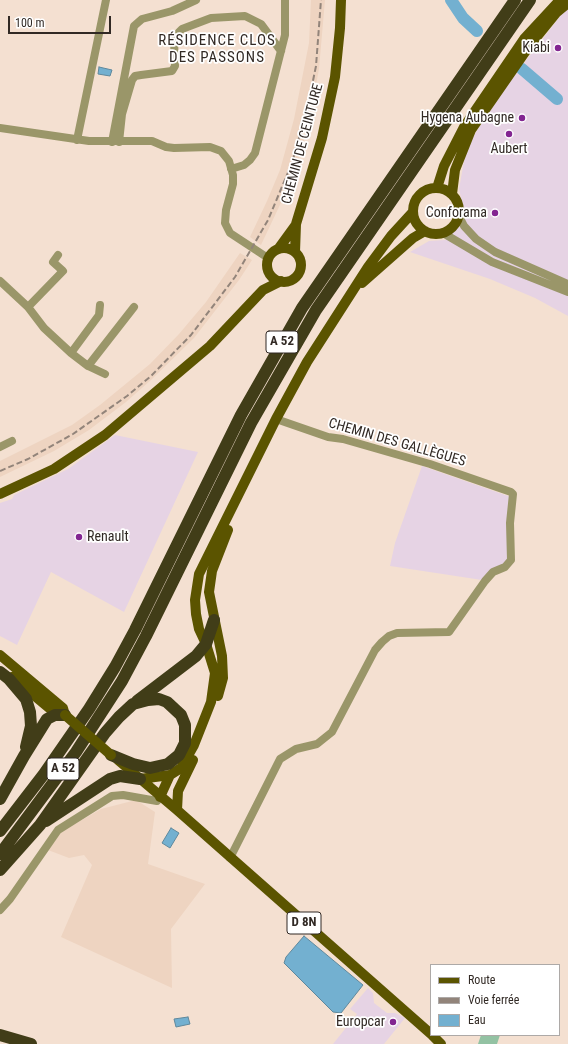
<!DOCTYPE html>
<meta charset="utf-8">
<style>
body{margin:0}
#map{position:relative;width:568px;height:1044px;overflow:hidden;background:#f4e0d1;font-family:"Roboto Condensed",sans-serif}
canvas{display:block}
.legend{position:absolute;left:430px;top:964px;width:130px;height:72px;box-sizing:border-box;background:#fff;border:1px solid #ada9a7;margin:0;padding:5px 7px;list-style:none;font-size:12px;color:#312924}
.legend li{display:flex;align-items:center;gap:8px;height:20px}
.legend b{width:20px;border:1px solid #ada9a7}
.scale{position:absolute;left:8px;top:16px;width:103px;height:18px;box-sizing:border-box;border:2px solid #312924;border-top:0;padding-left:5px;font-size:12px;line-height:14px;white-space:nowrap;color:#312924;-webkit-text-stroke:3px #fff;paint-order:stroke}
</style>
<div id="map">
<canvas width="568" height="1044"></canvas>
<ul class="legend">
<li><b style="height:5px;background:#5b5400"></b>Route</li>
<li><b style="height:5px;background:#92847a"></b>Voie ferrée</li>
<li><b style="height:11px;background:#73b0d0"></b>Eau</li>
</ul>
<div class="scale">100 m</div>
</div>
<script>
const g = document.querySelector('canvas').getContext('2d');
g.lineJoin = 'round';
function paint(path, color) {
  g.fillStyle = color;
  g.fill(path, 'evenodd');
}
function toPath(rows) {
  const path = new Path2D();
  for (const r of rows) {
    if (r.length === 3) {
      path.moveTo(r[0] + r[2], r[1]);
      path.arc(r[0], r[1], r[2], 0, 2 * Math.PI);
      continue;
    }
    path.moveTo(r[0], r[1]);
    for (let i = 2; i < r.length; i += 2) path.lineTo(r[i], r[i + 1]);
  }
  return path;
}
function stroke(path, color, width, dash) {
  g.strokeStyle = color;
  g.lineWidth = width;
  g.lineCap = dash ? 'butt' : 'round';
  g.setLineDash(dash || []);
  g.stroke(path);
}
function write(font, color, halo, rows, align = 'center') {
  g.font = font + ' "Roboto Condensed",sans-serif';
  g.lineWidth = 3.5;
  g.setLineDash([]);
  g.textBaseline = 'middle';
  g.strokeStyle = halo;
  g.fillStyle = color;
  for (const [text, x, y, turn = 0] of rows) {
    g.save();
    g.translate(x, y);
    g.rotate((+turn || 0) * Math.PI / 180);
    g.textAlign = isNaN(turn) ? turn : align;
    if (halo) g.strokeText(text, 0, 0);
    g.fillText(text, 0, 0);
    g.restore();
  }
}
paint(toPath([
 [568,0,568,316,535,298,490,279,410,252,429,241,445,240,465,216,459,189,464,161,471,140,501,93,561,15],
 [115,435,198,452,124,612,51,572,17,645,0,636,0,503,12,499,14,495,68,469],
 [422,466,511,497,509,554,506,563,482,580,390,566,395,543],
 [368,988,373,993,374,1003,387,1013,395,1013,405,1018,384,1044,333,1044,357,1014,350,1009]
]), '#e6d3e4');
paint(toPath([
 [311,0,325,0,319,69,309,123,295,173,261,245,250,237,267,201,280,170,294,119,309,43],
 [240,253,252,260,239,280,194,338,151,380,126,402,89,430,54,451,0,477,0,461,72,425,100,405,150,364,179,334,206,302],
 [136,800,155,812,148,864,205,884,171,929,172,988,61,937,92,865,84,855,69,858,48,850,61,832,101,809]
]), '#eed4c1');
paint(toPath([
 [481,1035,500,1035,497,1044,478,1044]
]), '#93c2a3');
const water = toPath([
 [99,67,112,70,110,76,98,74,99,67],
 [171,828,179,833,170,848,162,843,171,828],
 [304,936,363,985,341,1013,333,1012,284,963,286,957,304,936],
 [188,1017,190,1024,176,1027,174,1019,188,1017]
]);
paint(water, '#73b0d0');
stroke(water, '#5f889c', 1);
stroke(toPath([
 [451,0,463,18,477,31],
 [522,69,557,99]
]), '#73b0d0', 12);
stroke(toPath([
 [0,128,89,141,152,141,166,147,174,148,210,147,221,151,229,161,233,175,233,184,226,210,225,223,230,233,268,258],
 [77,140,106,0],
 [112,142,134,26,142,19,172,11,196,0],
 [119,142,122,114,132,80,135,76,141,75,172,71,175,66,174,40,179,32,182,29,211,18,245,16,261,24,281,51],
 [231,169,244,165,250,160,255,153,285,35,285,0],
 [459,216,464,226,476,239,495,252,568,284],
 [443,233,492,262,568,292],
 [0,281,28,307,44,328,71,353,88,366,105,374],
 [28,307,63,271,53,262,58,255],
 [71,353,99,315,100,305],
 [88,366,134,307],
 [0,447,12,441],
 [230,858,280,759,296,749,317,744,332,732,375,650,382,642,389,636,397,633,449,632,485,581,493,572,505,567,511,560,510,523,513,494,511,492,430,464,343,439,328,437,276,419],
 [0,910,10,899,58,830,112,796,123,795,157,801,160,797]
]), '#9a9669', 8);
stroke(toPath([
 [437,188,444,166,464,127,524,39,560,0],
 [436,211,23],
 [452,194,455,170,471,130,530,45,556,13,568,3],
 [279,248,295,226],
 [284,265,17],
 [295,252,296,224,322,138,335,77,340,28,341,0],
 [362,283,413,238,425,231],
 [0,494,54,469,105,435,210,346,263,290,281,281],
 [0,655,63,708,65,715,55,713,12,677],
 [218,696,223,678,222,656,209,592,212,571,228,530],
 [118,760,177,810,431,1034],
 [140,779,170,775,181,768,194,745,211,702,215,673,206,644,199,629,196,614,195,600,199,574,276,419,307,362,368,267,391,236,413,212],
 [160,797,170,775],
 [177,810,178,791,193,760],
 [432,1035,441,1044]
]), '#5b5400', 10);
stroke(toPath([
 [0,672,9,679,26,699,30,712,31,726,26,747],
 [137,701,196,656,206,644,214,620],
 [0,799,24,756,47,719,55,715,65,715],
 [46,821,110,779,120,776,140,779],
 [0,831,44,774,89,709,115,667,135,630,241,415,302,308,515,0],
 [0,854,76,752,122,681,146,636,251,423,316,310,530,0],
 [0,870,40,825,105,733,119,717,133,704,148,700,159,699,167,702,181,715,185,725,185,743,179,755,168,764,150,768,133,764,111,755],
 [0,1035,31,1044]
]), '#413d18', 12);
stroke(toPath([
 [0,471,28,459,73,434,127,396,151,376,191,335,235,277,268,220,292,163,308,105,316,66,321,0]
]), '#92847a', 2, [6, 3]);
stroke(toPath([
 [65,715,111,755]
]), '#5b5400', 10);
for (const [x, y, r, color] of [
 [558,48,4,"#832591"],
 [522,118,4,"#832591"],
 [509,134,4,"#832591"],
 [495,213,4,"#832591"],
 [79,537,4,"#832591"],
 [393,1022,4,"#832591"]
]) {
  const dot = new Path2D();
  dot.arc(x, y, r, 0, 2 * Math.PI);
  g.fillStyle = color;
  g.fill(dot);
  stroke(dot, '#fff', 1.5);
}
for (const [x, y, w] of [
 [282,342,32],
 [63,769,32],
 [304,923,34]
]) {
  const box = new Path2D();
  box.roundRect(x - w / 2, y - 11, w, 22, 3);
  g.fillStyle = '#fff';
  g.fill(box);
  stroke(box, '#312924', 1);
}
write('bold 13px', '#312924', null, [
 ["A 52",282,342],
 ["A 52",63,769],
 ["D 8N",304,923]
]);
write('14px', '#312924', '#fff', [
 ["Kiabi",550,48],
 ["Hygena Aubagne",514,118],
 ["Aubert",509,149,"center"],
 ["Conforama",487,213],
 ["Renault",87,537,"left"],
 ["Europcar",385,1022]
], 'right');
write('14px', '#312924', '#fff', [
 ["CHEMIN DE CEINTURE",303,144,-75],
 ["CHEMIN DES GALLÈGUES",397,443,16]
]);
g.letterSpacing = '1px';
write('15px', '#312924', '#fff', [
 ["RÉSIDENCE CLOS",217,41],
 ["DES PASSONS",217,58]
]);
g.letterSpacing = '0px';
</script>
